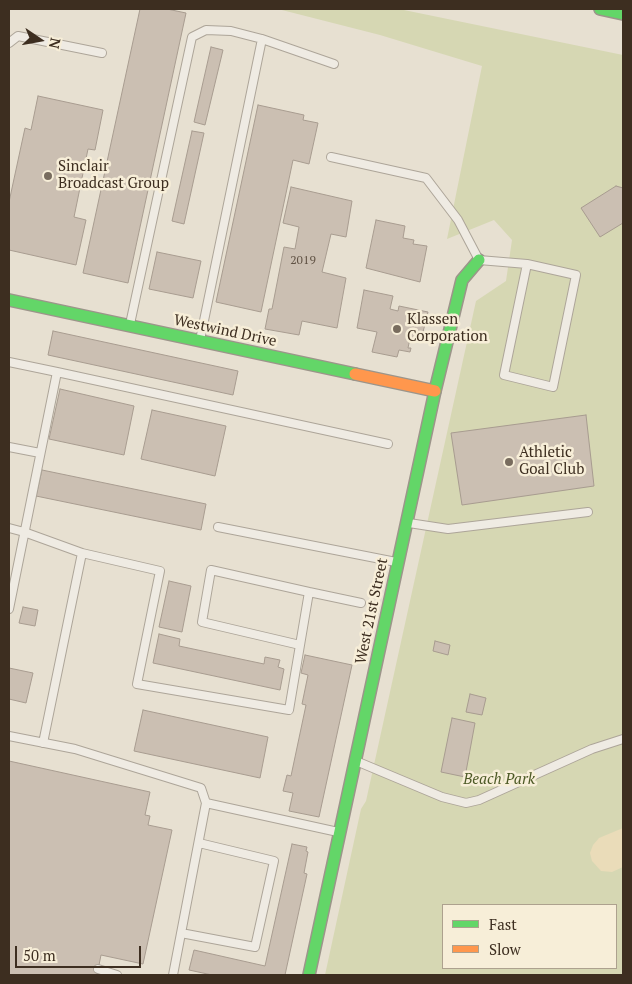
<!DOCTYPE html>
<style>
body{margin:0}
#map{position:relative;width:632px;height:984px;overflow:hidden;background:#e7e0d1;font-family:"PT Serif",serif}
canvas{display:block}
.frame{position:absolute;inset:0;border:10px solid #3d2e20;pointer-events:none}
.legend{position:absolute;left:442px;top:904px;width:175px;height:65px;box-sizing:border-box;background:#f7eed8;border:1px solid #ada18e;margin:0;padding:6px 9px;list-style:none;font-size:15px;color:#3d2e20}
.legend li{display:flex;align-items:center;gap:10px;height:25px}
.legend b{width:25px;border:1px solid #ada18e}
.north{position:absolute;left:15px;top:15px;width:50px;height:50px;-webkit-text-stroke:4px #f7eed8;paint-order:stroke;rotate:102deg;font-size:14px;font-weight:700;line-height:20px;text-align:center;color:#3d2e20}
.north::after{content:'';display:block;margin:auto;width:18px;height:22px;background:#3d2e20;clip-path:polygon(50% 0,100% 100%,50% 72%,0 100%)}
.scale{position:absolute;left:15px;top:946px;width:126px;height:22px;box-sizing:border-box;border:2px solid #3d2e20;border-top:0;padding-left:6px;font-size:15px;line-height:18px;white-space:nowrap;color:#3d2e20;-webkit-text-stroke:4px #f7eed8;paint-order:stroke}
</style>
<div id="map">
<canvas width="632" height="984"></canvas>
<div class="frame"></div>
<ul class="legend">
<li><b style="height:6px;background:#63d668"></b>Fast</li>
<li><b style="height:6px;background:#ff974d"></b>Slow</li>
</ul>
<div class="north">N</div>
<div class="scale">50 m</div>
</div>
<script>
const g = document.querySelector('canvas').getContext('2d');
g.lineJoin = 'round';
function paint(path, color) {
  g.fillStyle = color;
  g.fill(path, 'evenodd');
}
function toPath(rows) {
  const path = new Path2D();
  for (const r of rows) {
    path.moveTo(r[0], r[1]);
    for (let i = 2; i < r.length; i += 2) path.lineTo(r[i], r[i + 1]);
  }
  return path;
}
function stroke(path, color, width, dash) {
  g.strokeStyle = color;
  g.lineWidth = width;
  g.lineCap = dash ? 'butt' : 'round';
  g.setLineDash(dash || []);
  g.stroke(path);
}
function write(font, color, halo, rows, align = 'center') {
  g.font = font + ' "PT Serif",serif';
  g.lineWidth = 5;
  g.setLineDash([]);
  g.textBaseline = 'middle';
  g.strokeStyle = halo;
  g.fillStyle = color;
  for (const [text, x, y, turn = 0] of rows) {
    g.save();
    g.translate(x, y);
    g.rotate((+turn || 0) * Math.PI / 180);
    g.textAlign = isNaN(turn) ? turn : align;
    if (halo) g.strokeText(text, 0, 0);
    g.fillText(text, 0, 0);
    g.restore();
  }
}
paint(toPath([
 [278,9,399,9,623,55,623,975,325,975,361,809,366,801,476,301,506,281,512,240,494,220,447,239,482,66,380,35],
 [443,905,616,905,616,968,443,968]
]), '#d6d7b3');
paint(toPath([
 [623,828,623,867,612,872,601,871,592,861,590,853,593,845,599,838]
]), '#eadcb9');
const building = toPath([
 [140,9,167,9,186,13,128,283,83,273,140,9],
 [211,47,223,50,205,125,194,122,211,47],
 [38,96,103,110,95,150,88,149,74,217,86,220,76,265,9,250,9,202,25,128,31,130,38,96],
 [258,105,304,115,303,120,318,123,309,164,293,160,261,312,216,302,258,105],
 [192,131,204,133,184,224,172,221,192,131],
 [616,186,623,188,623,223,600,237,581,208,616,186],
 [291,187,352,201,346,237,331,234,322,272,346,278,337,328,302,321,299,335,265,329,269,309,272,309,284,247,295,249,299,227,283,223,291,187],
 [376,220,405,226,403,238,414,240,413,244,427,246,420,282,366,268,376,220],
 [157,252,201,261,193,298,149,289,157,252],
 [364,290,393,296,390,309,398,311,399,306,428,312,421,340,410,338,408,348,411,348,410,352,399,350,397,357,372,352,377,332,357,328,364,290],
 [53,331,238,371,233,395,48,355,53,331],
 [60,389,134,406,124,455,49,439,60,389],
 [152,410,226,426,215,476,141,459,152,410],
 [586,415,594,486,462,505,451,433,586,415],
 [42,470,206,504,201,530,36,496,42,470],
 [169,581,191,586,182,632,159,627,169,581],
 [23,607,38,610,35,626,19,623,23,607],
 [159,634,180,639,179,646,264,664,265,657,280,660,278,667,284,669,280,690,153,663,159,634],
 [435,641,450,645,448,655,433,651,435,641],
 [305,655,352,665,319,817,289,811,293,793,283,791,287,775,291,776,306,705,302,704,308,675,301,673,305,655],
 [9,668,33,673,26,703,9,699,9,668],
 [470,694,486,698,482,715,466,712,470,694],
 [143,710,268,737,260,778,134,751,143,710],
 [452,718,475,723,465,777,441,772,452,718],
 [9,761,150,792,145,815,150,816,148,825,172,830,143,964,101,955,97,975,9,975,9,761],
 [292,844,307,847,306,851,308,852,304,873,307,874,285,975,212,975,189,970,194,950,265,966,292,844]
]);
paint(building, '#cbbfb2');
stroke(building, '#a89c90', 1);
const lane = toPath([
 [9,43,18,36,102,53],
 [331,157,426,178,458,220,479,260,527,264,576,275,553,387,504,375,527,264],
 [130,324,192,37,206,30,231,31,262,39],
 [200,340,262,39,334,64],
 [9,362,57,372,9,609],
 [57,372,388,444],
 [9,447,40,453],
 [409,523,448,529,588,512],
 [218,527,396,562],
 [9,528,24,532,82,553],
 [300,645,202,622,211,570,309,592],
 [9,736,75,749,201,788,206,803,173,975],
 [43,743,82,553,160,571,137,684,289,710,309,592,361,603],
 [356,761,442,797,466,803,479,800,592,749,623,739],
 [206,803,338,832],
 [181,933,255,947,274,861,199,843],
 [98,969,117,975]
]);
const fast = toPath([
 [600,9,623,14],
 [9,300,355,374],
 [309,975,435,391,462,280,479,260]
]);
const slow = toPath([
 [355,374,435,391]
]);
stroke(lane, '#ada599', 10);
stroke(fast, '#9c958a', 14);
stroke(slow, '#9c958a', 14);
stroke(lane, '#efebe3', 8);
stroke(fast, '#63d668', 11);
stroke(slow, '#ff974d', 11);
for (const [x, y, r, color] of [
 [48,176,5,"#786c5e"],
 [397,329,5,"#786c5e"],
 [509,462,5,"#786c5e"]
]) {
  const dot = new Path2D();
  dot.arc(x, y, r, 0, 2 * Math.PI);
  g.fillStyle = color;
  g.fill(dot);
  stroke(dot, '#f7eed8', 2);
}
write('12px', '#605244', null, [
 ["2019",303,261]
]);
write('15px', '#3d2e20', '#f7eed8', [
 ["Sinclair",58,167],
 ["Broadcast Group",58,184],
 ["Klassen",407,320],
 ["Corporation",407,337],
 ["Athletic",519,453],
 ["Goal Club",519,470]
], 'left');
write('15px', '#3d2e20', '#f7eed8', [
 ["Westwind Drive",225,331,12],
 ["West 21st Street",372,611,-78]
]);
write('italic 15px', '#4d5a26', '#f7eed8', [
 ["Beach Park",499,780]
]);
</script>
